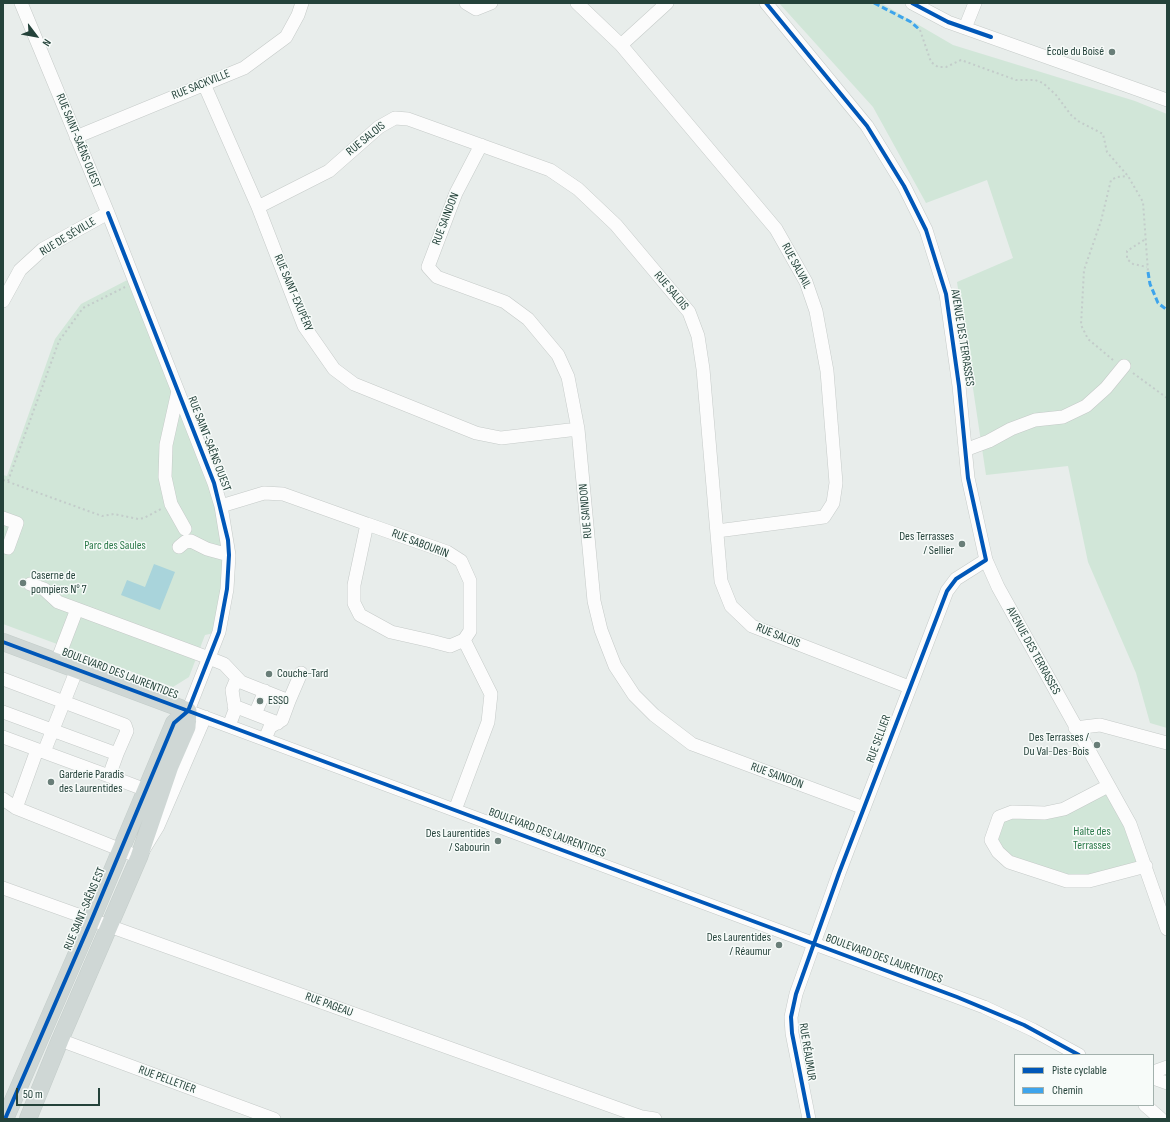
<!DOCTYPE html>
<meta charset="utf-8">
<style>
body{margin:0}
#map{position:relative;width:1170px;height:1122px;overflow:hidden;background:#e8edeb;font-family:"Sofia Sans Condensed",sans-serif}
canvas{display:block}
.frame{position:absolute;inset:0;border:4px solid #24423a;pointer-events:none}
.legend{position:absolute;left:1014px;top:1054px;width:140px;height:52px;box-sizing:border-box;background:#f7fbf9;border:1px solid #a3b1ad;margin:0;padding:5px 7px;list-style:none;font-size:12px;color:#24423a}
.legend li{display:flex;align-items:center;gap:8px;height:20px}
.legend b{width:20px;border:1px solid #a3b1ad}
.north{position:absolute;left:16px;top:16px;width:40px;height:40px;-webkit-text-stroke:3px #f7fbf9;paint-order:stroke;rotate:122deg;font-size:11px;font-weight:700;line-height:16px;text-align:center;color:#24423a}
.north::after{content:'';display:block;margin:auto;width:14px;height:18px;background:#24423a;clip-path:polygon(50% 0,100% 100%,50% 72%,0 100%)}
.scale{position:absolute;left:16px;top:1088px;width:84px;height:18px;box-sizing:border-box;border:2px solid #24423a;border-top:0;padding-left:5px;font-size:12px;line-height:14px;white-space:nowrap;color:#24423a;-webkit-text-stroke:3px #f7fbf9;paint-order:stroke}
</style>
<div id="map">
<canvas width="1170" height="1122"></canvas>
<div class="frame"></div>
<ul class="legend">
<li><b style="height:5px;background:#0057b8"></b>Piste cyclable</li>
<li><b style="height:5px;background:#3ea4ec"></b>Chemin</li>
</ul>
<div class="north">N</div>
<div class="scale">50 m</div>
</div>
<script>
const g = document.querySelector('canvas').getContext('2d');
g.lineJoin = 'round';
function paint(path, color) {
  g.fillStyle = color;
  g.fill(path, 'evenodd');
}
function toPath(rows) {
  const path = new Path2D();
  for (const r of rows) {
    path.moveTo(r[0], r[1]);
    for (let i = 2; i < r.length; i += 2) path.lineTo(r[i], r[i + 1]);
  }
  return path;
}
function stroke(path, color, width, dash) {
  g.strokeStyle = color;
  g.lineWidth = width;
  g.lineCap = dash ? 'butt' : 'round';
  g.setLineDash(dash || []);
  g.stroke(path);
}
function write(font, color, halo, rows, align = 'center') {
  g.font = font + ' "Sofia Sans Condensed",sans-serif';
  g.lineWidth = 3;
  g.setLineDash([]);
  g.textBaseline = 'middle';
  g.strokeStyle = halo;
  g.fillStyle = color;
  for (const [text, x, y, turn = 0] of rows) {
    g.save();
    g.translate(x, y);
    g.rotate((+turn || 0) * Math.PI / 180);
    g.textAlign = isNaN(turn) ? turn : align;
    if (halo) g.strokeText(text, 0, 0);
    g.fillText(text, 0, 0);
    g.restore();
  }
}
paint(toPath([
 [779,3,881,3,953,45,1135,101,1167,114,1167,728,1150,723,1136,673,1088,562,1068,466,986,475,957,282,1013,258,987,180,926,203,873,107],
 [133,277,228,540,219,632,205,635,189,677,173,687,3,624,3,475,7,476,55,339,81,304],
 [1108,786,1146,866,1089,881,998,852,999,817,1045,813]
]), '#d1e6d8');
paint(toPath([
 [154,564,175,572,160,610,121,595,127,580,145,587]
]), '#a9d4db');
const minor = toPath([
 [21,3,108,213,214,483,221,506,229,555,227,589,219,632,188,711,984,1007,1033,1030,1079,1055],
 [466,3,476,9,491,3],
 [577,3,621,45,776,229,806,282,816,311,827,371,836,483,833,503,824,517,717,531],
 [766,3,867,126,904,186,926,230,946,294,959,386,968,478,986,560,998,587,1130,824,1167,929],
 [912,3,948,22,1167,100],
 [965,28,975,3],
 [621,45,667,3],
 [204,84,258,207,304,326,334,369,354,384,476,433,501,438,578,429],
 [76,137,244,68,286,37,298,15,302,3],
 [481,145,456,193,428,267,437,277,505,302,528,319,558,355,568,377,578,429,594,601,601,630,615,666,634,695,654,715,692,744,864,808],
 [258,207,329,171,379,127,395,118,408,119,550,170,578,189,616,225,689,312,698,336,703,369,721,581,731,606,752,626,909,687],
 [3,301,20,270,43,249,108,213],
 [178,391,166,445,165,477,171,504,185,529],
 [965,450,989,441,1011,429,1035,420,1063,417,1086,406,1106,388,1124,366],
 [221,506,264,493,283,494,367,524,354,585,354,603,360,615,391,632,431,641,450,646,464,640,491,694,488,722,455,810],
 [3,518,17,523,8,548,3,546],
 [367,524,447,552,461,561,470,581,470,631,464,640],
 [179,547,185,542,191,541,207,549,229,555],
 [30,584,44,589,58,602,77,609],
 [57,661,77,609,209,658,224,664,241,682,289,701,282,720,270,727,265,739],
 [3,679,125,725,127,731,117,754],
 [289,701,301,673],
 [234,706,278,723],
 [3,712,117,754,109,776,146,790],
 [255,714,265,691],
 [229,726,235,710,232,690,237,678],
 [1075,728,1100,725,1167,743],
 [3,737,109,776],
 [37,750,16,808,139,857,158,826,205,717],
 [44,752,77,669],
 [1108,786,1064,809,1045,813,1012,812,999,817,991,840,998,852,1009,862,1067,881,1089,881,1146,866],
 [3,799,16,808],
 [3,888,642,1117,655,1119],
 [60,1040,274,1119],
 [1153,1072,1167,1067],
 [1153,1078,1167,1083],
 [1145,1105,1161,1119],
 [809,1119,792,1033,791,1017,796,994,839,873,947,591,956,579,986,560]
]);
const major = toPath([
 [3,642,188,711],
 [5,1119,91,921,174,723,188,711],
 [28,1119,60,1040,139,857,170,766,187,727,188,711]
]);
stroke(minor, '#c5cac8', 14);
stroke(major, '#c3ccc9', 18);
stroke(toPath([
 [920,30,931,62,938,67,946,67,961,60,1016,80,1035,80,1043,83,1056,95,1071,115,1078,121,1103,134,1107,152,1128,176,1143,202,1148,272],
 [1144,240,1127,251,1127,259,1133,264,1147,267],
 [1113,360,1088,339,1081,325,1084,270,1101,221,1111,180,1117,177,1128,176],
 [1133,373,1167,398],
 [3,480,102,516,114,514,138,519,144,518,161,509],
 [8,481,59,341,83,308,125,287]
]), '#c3ccca', 2, [2, 3]);
stroke(minor, '#fcfcfc', 13);
stroke(major, '#cfd7d5', 17);
stroke(toPath([
 [874,3,911,22,920,30],
 [1148,272,1150,284,1158,303,1167,310]
]), '#3ea4ec', 3, [6, 3]);
stroke(toPath([
 [766,3,867,126,904,186,926,230,946,294,959,386,968,478,986,560,956,579,947,591,839,873,796,994,791,1017,792,1033,809,1119],
 [912,3,948,22,991,37],
 [3,642,957,997,1024,1025,1079,1055],
 [5,1119,91,921,174,723,188,711,219,632,227,589,229,555,228,540,214,483,108,213]
]), '#0057b8', 4);
for (const [x, y, r, color] of [
 [1112,52,4,"#697e78"],
 [962,544,4,"#697e78"],
 [23,583,4,"#697e78"],
 [269,674,4,"#697e78"],
 [260,701,4,"#697e78"],
 [1097,745,4,"#697e78"],
 [51,782,4,"#697e78"],
 [498,841,4,"#697e78"],
 [779,945,4,"#697e78"]
]) {
  const dot = new Path2D();
  dot.arc(x, y, r, 0, 2 * Math.PI);
  g.fillStyle = color;
  g.fill(dot);
  stroke(dot, '#f7fbf9', 1.5);
}
write('12px', '#24423a', '#f7fbf9', [
 ["École du Boisé",1104,52],
 ["Des Terrasses",954,537],
 ["/ Sellier",954,551],
 ["Caserne de",31,576,"left"],
 ["pompiers N° 7",31,590,"left"],
 ["Couche-Tard",277,674,"left"],
 ["ESSO",268,701,"left"],
 ["Des Terrasses /",1089,738],
 ["Du Val-Des-Bois",1089,752],
 ["Garderie Paradis",59,775,"left"],
 ["des Laurentides",59,789,"left"],
 ["Des Laurentides",490,834],
 ["/ Sabourin",490,848],
 ["Des Laurentides",771,938],
 ["/ Réaumur",771,952]
], 'right');
write('12px', '#24423a', '#f7fbf9', [
 ["RUE SACKVILLE",201,85,-22],
 ["RUE SALOIS",366,139,-39],
 ["RUE SAINT-SAËNS OUEST",78,141,68],
 ["RUE SAINDON",446,219,-69],
 ["RUE DE SÉVILLE",68,237,-31],
 ["RUE SALVAIL",796,266,62],
 ["RUE SALOIS",671,291,50],
 ["RUE SAINT-EXUPÉRY",293,293,67],
 ["AVENUE DES TERRASSES",962,338,81],
 ["RUE SAINT-SAËNS OUEST",209,444,69],
 ["RUE SAINDON",586,511,-95],
 ["RUE SABOURIN",420,544,21],
 ["RUE SALOIS",778,636,22],
 ["AVENUE DES TERRASSES",1033,651,61],
 ["BOULEVARD DES LAURENTIDES",120,674,21],
 ["RUE SELLIER",879,739,-70],
 ["RUE SAINDON",777,776,20],
 ["BOULEVARD DES LAURENTIDES",547,833,20],
 ["RUE SAINT-SAËNS EST",85,909,-67],
 ["BOULEVARD DES LAURENTIDES",884,959,20],
 ["RUE PAGEAU",329,1005,20],
 ["RUE RÉAUMUR",807,1052,81],
 ["RUE PELLETIER",167,1080,20]
]);
write('12px', '#2d7a4b', '#f7fbf9', [
 ["Parc des Saules",115,546],
 ["Halte des",1092,832],
 ["Terrasses",1092,846]
]);
</script>
